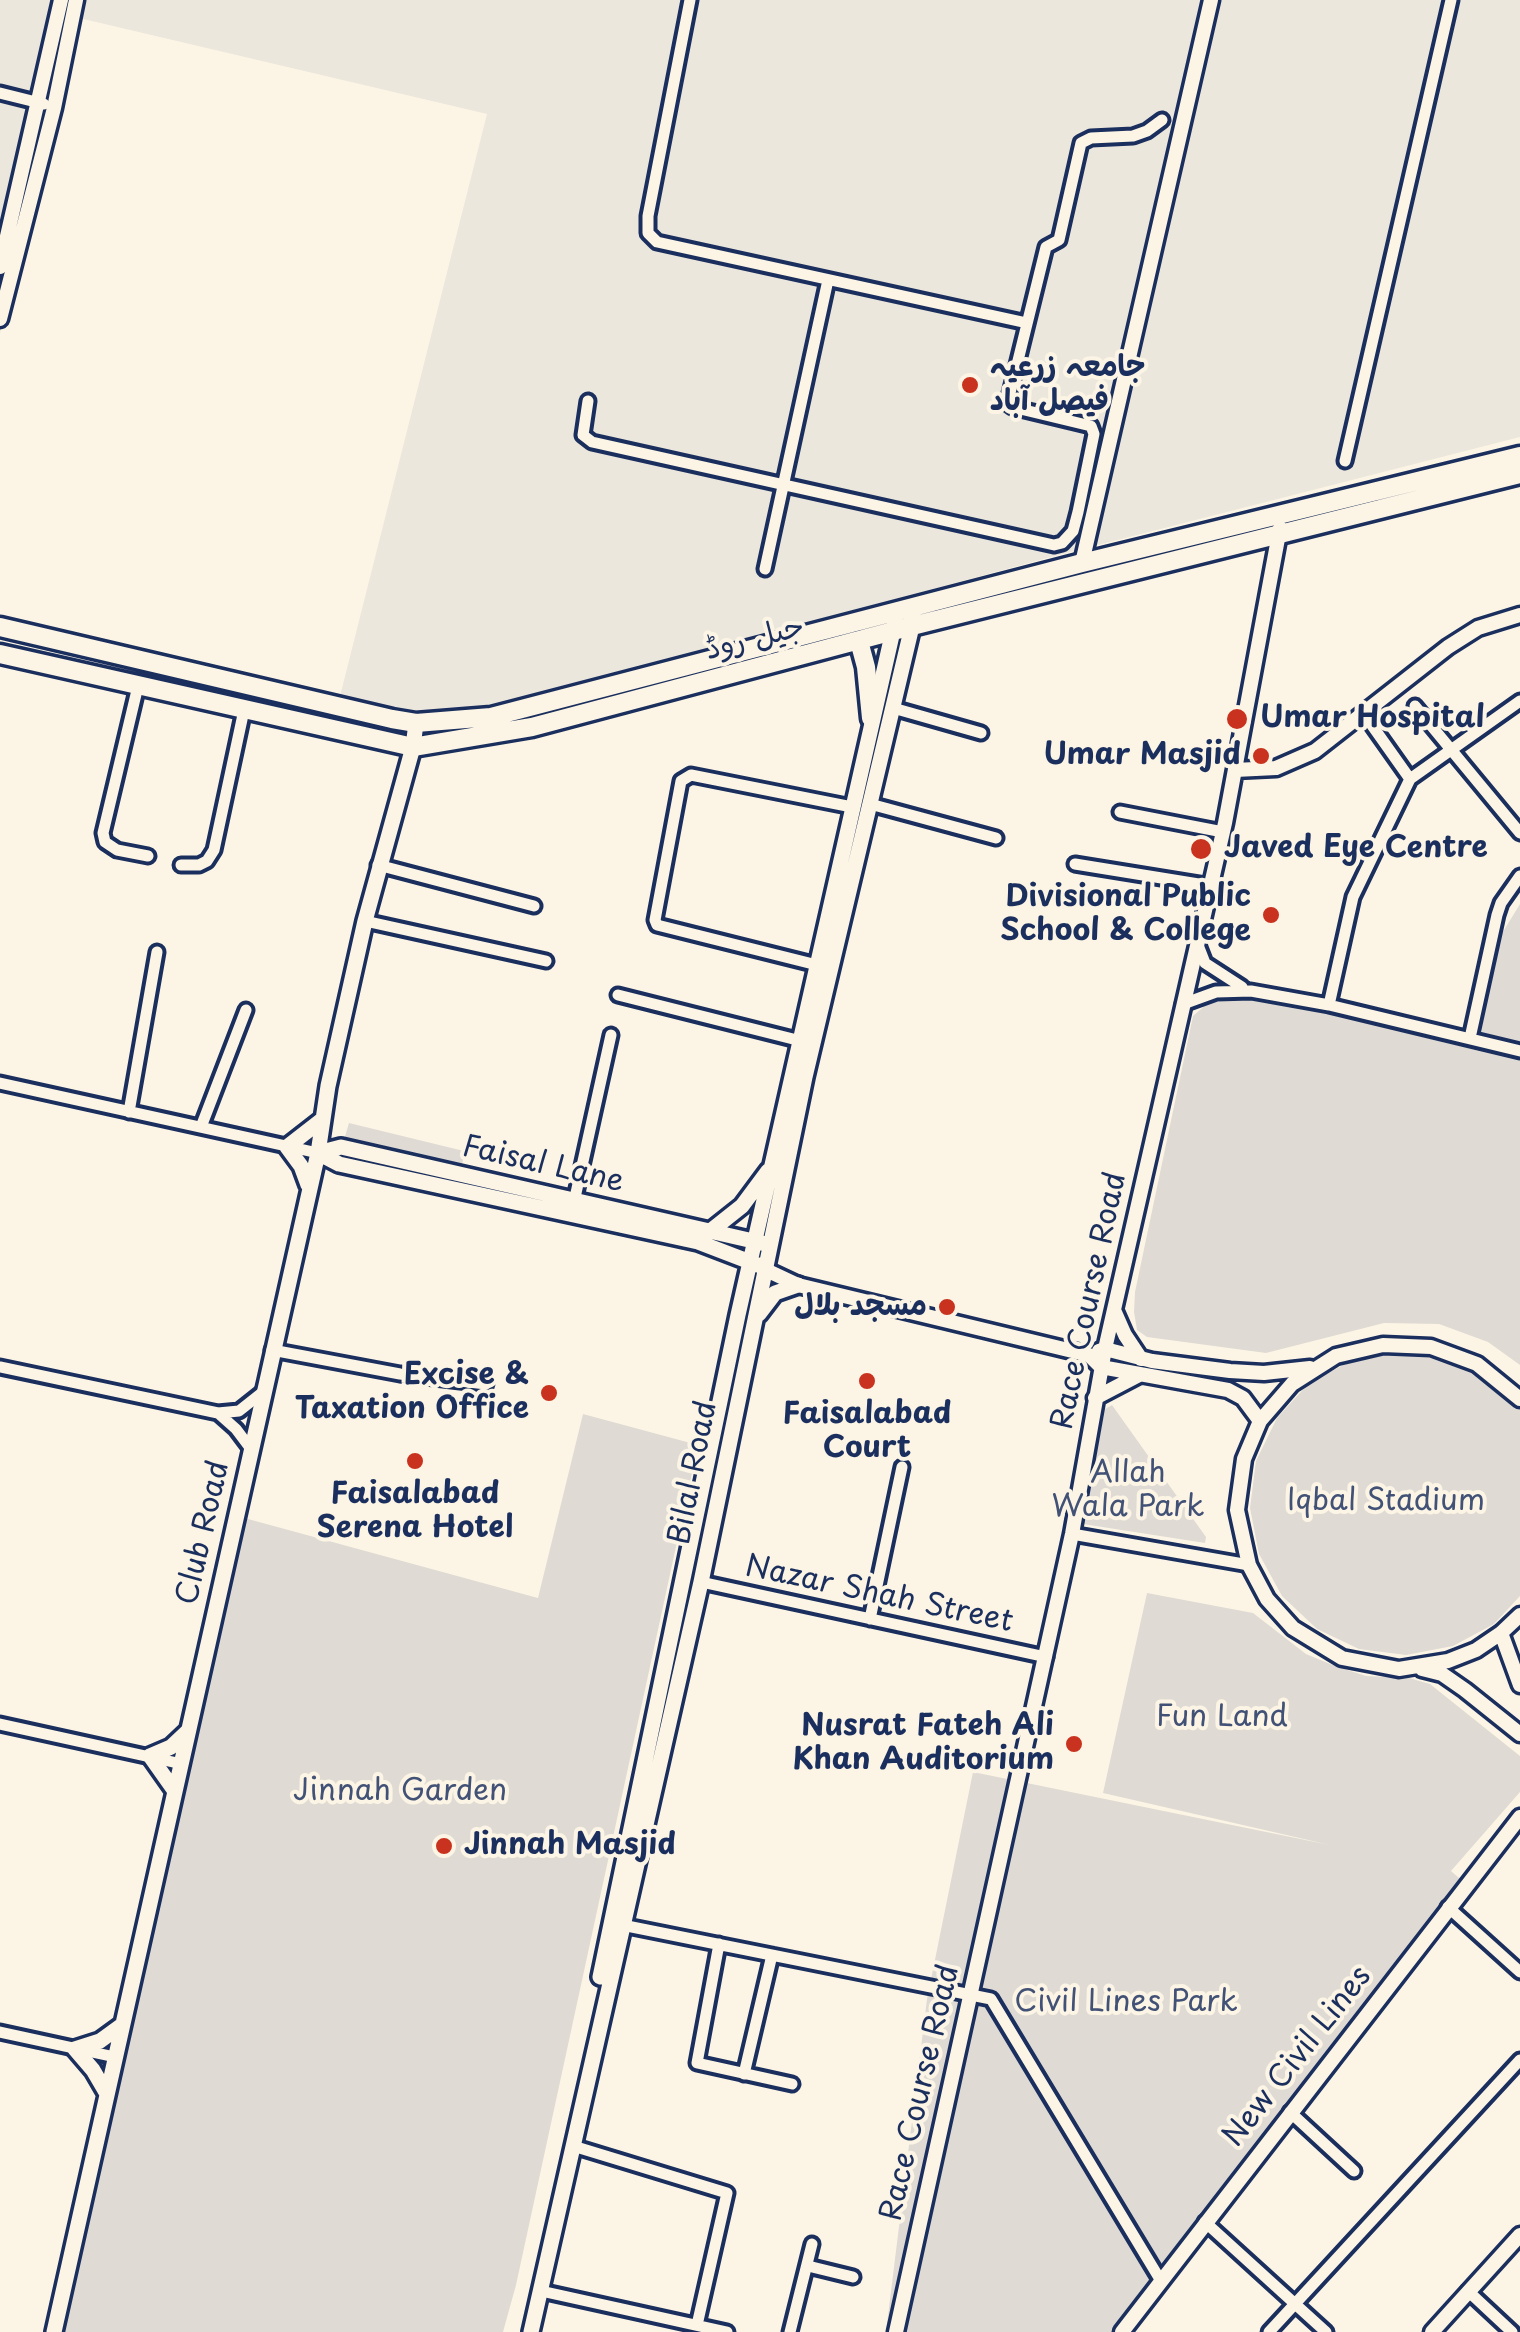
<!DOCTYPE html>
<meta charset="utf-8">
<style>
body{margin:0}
canvas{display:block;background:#fcf5e5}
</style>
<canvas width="1520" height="2332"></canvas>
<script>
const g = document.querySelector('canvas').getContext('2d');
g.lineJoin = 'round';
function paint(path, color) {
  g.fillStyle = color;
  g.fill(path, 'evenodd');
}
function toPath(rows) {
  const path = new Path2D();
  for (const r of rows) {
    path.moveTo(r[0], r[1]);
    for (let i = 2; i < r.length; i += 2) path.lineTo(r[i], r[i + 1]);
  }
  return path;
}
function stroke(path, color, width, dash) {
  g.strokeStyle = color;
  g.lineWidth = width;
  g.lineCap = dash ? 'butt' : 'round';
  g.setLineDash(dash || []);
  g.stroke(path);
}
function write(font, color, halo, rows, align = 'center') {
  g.font = font + ' "Playpen Sans","Playpen Sans Arabic",sans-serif';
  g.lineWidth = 8;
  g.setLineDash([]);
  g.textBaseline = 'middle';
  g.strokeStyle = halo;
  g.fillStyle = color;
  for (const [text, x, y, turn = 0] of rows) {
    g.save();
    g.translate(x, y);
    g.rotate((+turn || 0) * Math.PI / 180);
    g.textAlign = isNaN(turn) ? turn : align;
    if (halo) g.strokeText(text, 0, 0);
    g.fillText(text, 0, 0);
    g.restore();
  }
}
paint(toPath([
 [0,0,1520,0,1520,437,1055,556,491,708,425,715,339,700,487,114,62,14,0,334]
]), '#ece7dc');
paint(toPath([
 [1520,904,1520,1042,1478,1031,1501,935],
 [1240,992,1520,1061,1520,1365,1488,1342,1439,1324,1384,1323,1266,1353,1147,1337,1137,1330,1134,1312,1135,1292,1193,1016,1215,997],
 [349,1123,464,1151,462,1167,344,1140],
 [1397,1352,1444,1358,1487,1378,1520,1410,1520,1596,1494,1624,1453,1646,1406,1655,1359,1649,1317,1629,1282,1596,1259,1554,1250,1508,1256,1461,1277,1418,1309,1383,1351,1361],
 [1112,1405,1206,1537,1205,1543,1083,1524,1105,1409],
 [583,1414,698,1445,516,2285,503,2332,63,2332,237,1516,538,1598],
 [1147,1593,1253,1613,1306,1654,1335,1666,1366,1676,1409,1678,1430,1684,1520,1756,1520,1792,1451,1871,1467,1885,1125,2332,886,2332,927,1999,973,1772,1330,1845,1103,1793]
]), '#dfdbd4');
const minor = toPath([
 [690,0,648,216,648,233,657,242,1027,323],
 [0,93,44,104],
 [588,401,583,435,592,442,1054,545,1062,543,1073,531,1078,512,1094,434,1091,426,1012,407,1008,404,1009,397,1046,247,1059,240,1081,143,1091,138,1133,136,1147,131,1162,120],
 [1345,461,1451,0],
 [765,569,828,280],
 [138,686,103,833,105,842,117,850,148,856],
 [1415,706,1520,833],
 [893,708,981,733],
 [1410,779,1520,701],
 [870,804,996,838],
 [1120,812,1223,832],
 [1075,864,1211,886],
 [181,865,199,865,207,861,214,850,244,710],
 [378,865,534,906],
 [365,921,546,961],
 [1198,945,1205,963,1242,987],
 [817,965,657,925,655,920,681,781,691,775,852,807],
 [618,995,801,1041],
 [1183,1004,1216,992,1251,991,1329,1005,1520,1051],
 [1329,1005,1353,897,1410,779,1364,714],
 [1470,1038,1497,915,1501,903,1520,876],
 [0,1083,318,1153],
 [129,1112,157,952],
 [201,1127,246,1010],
 [574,1202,611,1035],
 [272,1350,400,1374,486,1384],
 [0,1367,218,1413,239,1411,263,1392],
 [218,1413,236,1429,251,1449],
 [1072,1534,1249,1565],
 [701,1582,1046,1657],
 [870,1619,902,1467],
 [0,1724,182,1764],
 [1448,1907,1520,1972],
 [622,1925,991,1999,1161,2281],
 [719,1944,697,2063,792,2084],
 [0,2032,115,2057],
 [744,2074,772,1955],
 [1290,2112,1354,2171],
 [573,2146,727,2193,697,2325],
 [1205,2222,1326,2332],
 [808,2266,853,2277],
 [541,2291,727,2332],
 [1468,2291,1512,2332],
 [790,2332,812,2244],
 [1269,2332,1520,2060]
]);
const tertiary = toPath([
 [0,267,61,0],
 [0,319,54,108,76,0],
 [1082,563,1211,0],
 [1235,770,1276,768,1315,751,1448,647,1478,628,1520,615],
 [766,1270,798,1285,1089,1355,1101,1367,1228,1390,1243,1398,1260,1421],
 [1114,1310,1125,1335,1141,1359],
 [1099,1351,1105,1349,1152,1361,1230,1371,1264,1373,1310,1368],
 [1095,1398,1139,1375],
 [1520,1399,1477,1364,1431,1347,1383,1345,1336,1356,1292,1384,1260,1421,1244,1459,1237,1510,1249,1565,1267,1599,1293,1628,1342,1658,1399,1669,1448,1661,1476,1650,1501,1633,1520,1615],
 [1501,1633,1520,1685],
 [1422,1669,1442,1674,1465,1690,1520,1734],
 [896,2332,1072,1534,1105,1349,1225,823,1280,528],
 [1122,2332,1520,1817],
 [1432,2332,1520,2235]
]);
const secondary = toPath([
 [318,1153,341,1147,762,1243],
 [318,1153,339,1164,698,1242,758,1265],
 [308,1185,301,1166,287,1147,323,1119],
 [713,1229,742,1206,768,1171],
 [759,1314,775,1293,798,1285],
 [174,1790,150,1756,171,1747,188,1731],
 [600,1977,738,1315,895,622],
 [107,2094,93,2070,75,2049,100,2041,122,2025],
 [54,2332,318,1153,328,1086,365,921,413,747,416,723],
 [531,2332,701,1582,805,1077,914,618]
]);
const primary = toPath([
 [0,627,392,719,416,723,491,717,1082,563,1520,456],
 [859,641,866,667,871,718],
 [0,654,413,747,532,727,912,626,1520,474]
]);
stroke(minor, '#1b2f5e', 19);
stroke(tertiary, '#1b2f5e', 21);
stroke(secondary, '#1b2f5e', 22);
stroke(primary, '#1b2f5e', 25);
stroke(minor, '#fcf5e5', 11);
stroke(tertiary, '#fcf5e5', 14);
stroke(secondary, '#fcf5e5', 15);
stroke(primary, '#fcf5e5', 18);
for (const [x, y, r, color] of [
 [970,385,10,"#c8321e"],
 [1237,719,12,"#c8321e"],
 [1261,756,10,"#c8321e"],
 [1201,849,12,"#c8321e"],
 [1271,915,10,"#c8321e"],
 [947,1307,10,"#c8321e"],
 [867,1381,10,"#c8321e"],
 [549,1393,10,"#c8321e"],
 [415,1461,10,"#c8321e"],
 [1074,1744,10,"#c8321e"],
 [444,1846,10,"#c8321e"]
]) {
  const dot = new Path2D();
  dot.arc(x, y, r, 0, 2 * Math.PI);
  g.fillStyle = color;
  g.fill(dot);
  stroke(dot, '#fcf5e5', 4);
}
write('bold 30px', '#1b2f5e', '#fcf5e5', [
 ["جامعہ زرعیہ",990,368,"left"],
 ["فیصل آباد",990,402,"left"],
 ["Umar Hospital",1260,719,"left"],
 ["Umar Masjid",1241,756],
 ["Javed Eye Centre",1224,849,"left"],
 ["Divisional Public",1251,898],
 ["School & College",1251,932],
 ["مسجد بلال",927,1307],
 ["Excise &",529,1376],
 ["Taxation Office",529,1410],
 ["Faisalabad",867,1415,"center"],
 ["Court",867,1449,"center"],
 ["Faisalabad",415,1495,"center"],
 ["Serena Hotel",415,1529,"center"],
 ["Nusrat Fateh Ali",1054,1727],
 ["Khan Auditorium",1054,1761],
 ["Jinnah Masjid",464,1846,"left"]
], 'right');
write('30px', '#1b2f5e', '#fcf5e5', [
 ["جیل روڈ",755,639,-14],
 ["Faisal Lane",543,1165,13],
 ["Race Course Road",1090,1301,-78],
 ["Bilal Road",694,1473,-79],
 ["Club Road",204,1533,-77],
 ["Nazar Shah Street",879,1595,12],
 ["New Civil Lines",1298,2057,-52],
 ["Race Course Road",921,2093,-77]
]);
write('30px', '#425176', '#fcf5e5', [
 ["Allah",1128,1474],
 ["Wala Park",1128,1508],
 ["Iqbal Stadium",1386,1502],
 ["Fun Land",1222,1718],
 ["Jinnah Garden",400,1792],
 ["Civil Lines Park",1126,2003]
]);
</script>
